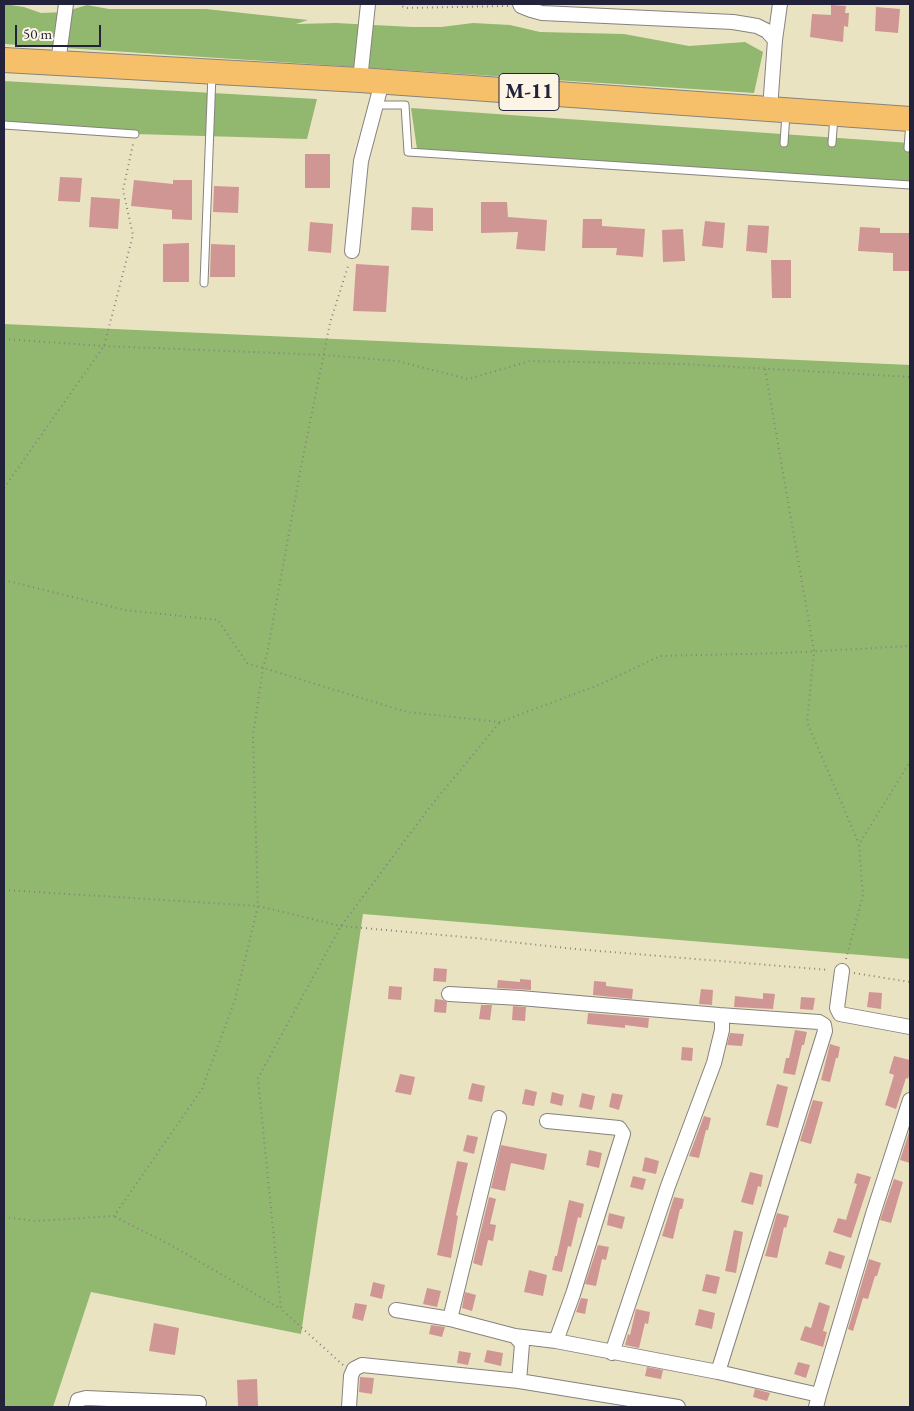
<!DOCTYPE html>
<meta charset="utf-8">
<style>
body{margin:0}
#map{position:relative;width:914px;height:1411px;overflow:hidden;background:#eae3c2;font-family:"EB Garamond",serif}
canvas{display:block}
.frame{position:absolute;inset:0;border:5px solid #22223b;pointer-events:none}
.scale{position:absolute;left:15px;top:25px;width:86px;height:22px;box-sizing:border-box;border:2px solid #22223b;border-top:0;padding-left:6px;font-size:15px;line-height:18px;white-space:nowrap;color:#22223b;-webkit-text-stroke:4px #fcf5e5;paint-order:stroke}
</style>
<div id="map">
<canvas width="914" height="1411"></canvas>
<div class="frame"></div>
<div class="scale">50 m</div>
</div>
<script>
const g = document.querySelector('canvas').getContext('2d');
g.lineJoin = 'round';
function paint(path, color) {
  g.fillStyle = color;
  g.fill(path, 'evenodd');
}
function toPath(rows) {
  const path = new Path2D();
  for (const r of rows) {
    path.moveTo(r[0], r[1]);
    for (let i = 2; i < r.length; i += 2) path.lineTo(r[i], r[i + 1]);
  }
  return path;
}
function stroke(path, color, width, dash) {
  g.strokeStyle = color;
  g.lineWidth = width;
  g.lineCap = dash ? 'butt' : 'round';
  g.setLineDash(dash || []);
  g.stroke(path);
}
function write(font, color, halo, rows, align = 'center') {
  g.font = font + ' "EB Garamond",serif';
  g.lineWidth = 5;
  g.setLineDash([]);
  g.textBaseline = 'middle';
  g.strokeStyle = halo;
  g.fillStyle = color;
  for (const [text, x, y, turn = 0] of rows) {
    g.save();
    g.translate(x, y);
    g.rotate((+turn || 0) * Math.PI / 180);
    g.textAlign = isNaN(turn) ? turn : align;
    if (halo) g.strokeText(text, 0, 0);
    g.fillText(text, 0, 0);
    g.restore();
  }
}
paint(toPath([
 [4,4,24,7,41,13,64,12,87,5,109,9,206,9,308,20,296,24,336,23,412,27,441,27,473,23,510,25,540,32,624,34,689,46,745,42,763,52,754,93,4,44],
 [4,81,317,99,307,139,135,134,4,125],
 [411,108,910,143,910,185,417,149],
 [4,324,910,365,910,959,363,914,301,1334,91,1292,53,1407,4,1407]
]), '#91b86e');
paint(toPath([
 [831,5,846,6,845,13,849,13,848,27,844,26,843,42,810,37,812,14,831,15],
 [876,7,900,9,898,33,875,31],
 [305,154,330,154,330,188,305,188],
 [60,177,82,178,80,202,58,201],
 [134,180,173,184,173,180,192,180,192,220,172,219,172,210,131,206],
 [214,186,239,187,238,213,213,212],
 [91,197,120,199,118,229,89,227],
 [481,202,507,202,508,217,547,220,545,251,516,249,518,232,481,233],
 [412,207,433,208,433,231,411,230],
 [583,219,602,219,602,226,645,229,643,257,616,255,617,248,582,248],
 [705,221,725,223,723,248,702,246],
 [310,222,333,224,331,253,308,251],
 [748,225,769,226,767,253,746,251],
 [860,227,880,228,880,233,910,233,910,271,893,271,893,253,858,251],
 [683,229,685,261,663,262,662,230],
 [189,243,189,282,163,282,163,244],
 [211,244,235,245,235,277,210,277],
 [771,260,791,260,791,298,772,298],
 [356,264,389,266,386,312,353,311],
 [434,968,447,969,446,982,433,981],
 [520,979,531,980,531,990,497,988,498,980,520,982],
 [594,981,606,982,606,986,633,989,632,999,593,995],
 [389,986,402,987,401,1000,388,999],
 [701,989,713,990,712,1005,699,1004],
 [869,992,882,993,881,1009,867,1007],
 [763,993,775,994,773,1009,734,1007,735,996,763,999],
 [801,997,815,998,813,1010,800,1009],
 [435,999,443,1000,447,1002,446,1013,434,1012],
 [481,1005,492,1005,490,1020,479,1019],
 [513,1006,526,1007,525,1021,512,1020],
 [588,1013,649,1018,648,1028,625,1025,625,1028,587,1024],
 [795,1030,807,1032,804,1045,802,1045,795,1075,783,1073,786,1058,789,1058],
 [730,1033,744,1034,742,1046,727,1045],
 [830,1044,840,1047,838,1058,836,1058,830,1082,821,1080],
 [682,1047,693,1048,692,1061,681,1060],
 [894,1056,910,1060,910,1072,908,1079,906,1078,896,1109,885,1105,894,1075,889,1073],
 [400,1074,415,1077,411,1095,395,1092],
 [472,1083,485,1086,482,1102,468,1099],
 [777,1084,788,1087,778,1128,766,1125],
 [525,1089,537,1092,534,1106,522,1104],
 [552,1092,564,1095,562,1106,550,1103],
 [582,1093,595,1096,592,1110,579,1107],
 [612,1093,623,1095,619,1110,609,1107],
 [813,1100,823,1102,811,1144,800,1141],
 [704,1116,711,1118,708,1130,706,1130,699,1158,689,1156],
 [910,1129,910,1163,900,1160],
 [467,1135,478,1137,474,1154,463,1151],
 [501,1145,547,1154,544,1170,511,1163,505,1191,491,1188],
 [589,1150,602,1153,599,1168,586,1165],
 [645,1157,659,1161,656,1174,642,1171],
 [457,1161,468,1163,456,1215,458,1216,451,1258,437,1255],
 [750,1172,763,1175,761,1187,758,1186,753,1205,741,1202],
 [857,1173,871,1177,851,1238,833,1232,838,1218,846,1220,857,1184,854,1183],
 [633,1176,646,1179,643,1190,630,1187],
 [894,1179,903,1182,891,1223,880,1220],
 [489,1197,496,1199,490,1224,496,1225,493,1241,488,1240,482,1266,473,1263],
 [674,1197,684,1199,682,1209,680,1209,673,1239,662,1236],
 [569,1200,584,1204,581,1218,578,1217,571,1247,568,1246,562,1272,552,1270,555,1256,557,1256],
 [609,1213,625,1217,622,1229,607,1225],
 [777,1213,789,1216,786,1228,784,1227,777,1258,765,1256],
 [734,1230,743,1232,736,1273,725,1271],
 [598,1245,609,1247,606,1260,602,1259,596,1286,585,1284],
 [829,1251,845,1256,841,1269,825,1264],
 [869,1259,881,1263,877,1276,875,1276,868,1299,863,1298,853,1331,848,1329],
 [529,1270,547,1275,543,1296,524,1292],
 [706,1274,720,1277,716,1294,702,1291],
 [373,1282,385,1285,382,1299,370,1296],
 [427,1288,441,1291,437,1307,423,1304],
 [465,1292,476,1295,472,1311,462,1308],
 [581,1298,588,1299,585,1314,576,1312],
 [819,1302,830,1306,823,1331,827,1332,823,1347,800,1340,805,1326,811,1328],
 [355,1303,367,1305,363,1321,352,1318],
 [636,1309,650,1312,648,1324,645,1323,639,1348,625,1345,628,1334,630,1335],
 [699,1309,715,1313,712,1329,695,1325],
 [154,1323,179,1328,175,1355,149,1351],
 [431,1325,445,1327,442,1337,429,1334],
 [487,1350,503,1353,501,1366,484,1362],
 [459,1351,471,1353,468,1365,457,1363],
 [798,1362,810,1365,806,1378,794,1374],
 [647,1367,663,1370,661,1379,645,1376],
 [360,1377,374,1378,372,1394,359,1392],
 [257,1379,258,1406,238,1406,237,1380],
 [755,1389,770,1393,767,1401,753,1397]
]), '#d09693');
const lane = toPath([
 [376,105,405,105,408,152,910,185],
 [4,125,135,134],
 [784,143,786,114],
 [832,143,834,116],
 [908,148,910,122],
 [204,283,212,74]
]);
const street = toPath([
 [520,4,521,6,531,10,542,13,733,22,757,26,767,31,775,40],
 [58,63,66,4],
 [360,80,368,4],
 [770,109,775,40,780,4],
 [352,251,361,161,382,82],
 [842,971,837,1008,840,1014,910,1027],
 [449,994,520,998,719,1015],
 [499,1118,450,1319,515,1336,556,1341,718,1372,819,1395],
 [547,1121,619,1128,623,1134,573,1294,556,1341],
 [396,1310,450,1319],
 [515,1336,522,1344,519,1381],
 [612,1353,668,1186,714,1063,722,1030,722,1022,719,1015,819,1022,824,1025,825,1031,718,1372],
 [76,1407,78,1400,86,1398,199,1403],
 [349,1407,351,1376,354,1369,362,1365,519,1381,678,1407],
 [816,1407,819,1395,873,1214,910,1100]
]);
const highway = toPath([
 [4,60,360,80,910,119]
]);
stroke(lane, '#86827e', 9);
stroke(street, '#86827e', 16);
stroke(highway, '#86827e', 26);
stroke(toPath([
 [398,4,405,8,508,6],
 [4,339,104,346,324,355,397,361,468,379,530,361,684,364,910,377],
 [765,369,814,651,807,722,859,844],
 [4,488,104,346,133,235,123,190,133,144],
 [4,580,125,610,218,620,247,663,407,712,500,722,601,684,660,656,784,653,910,646],
 [4,890,258,906,341,926,475,938,575,949,829,970],
 [846,959,863,895,859,844,910,762],
 [854,973,910,982],
 [4,1217,35,1221,114,1216,202,1089,235,1000,258,906,253,735,263,668,267,654,301,467,330,323,349,263],
 [115,1217,169,1244,281,1309],
 [343,1365,281,1309,258,1078,341,926,430,807,500,722]
]), '#86827e', 2, [1, 4]);
stroke(lane, '#fff', 7);
stroke(street, '#fff', 14);
stroke(highway, '#f6c06b', 24);
for (const [x, y, w] of [
 [529,92,60]
]) {
  const box = new Path2D();
  box.roundRect(x - w / 2, y - 18.5, w, 37, 4);
  g.fillStyle = '#fcf5e5';
  g.fill(box);
  stroke(box, '#22223b', 1);
}
write('bold 21px', '#22223b', null, [
 ["М-11",529,92]
]);
</script>
